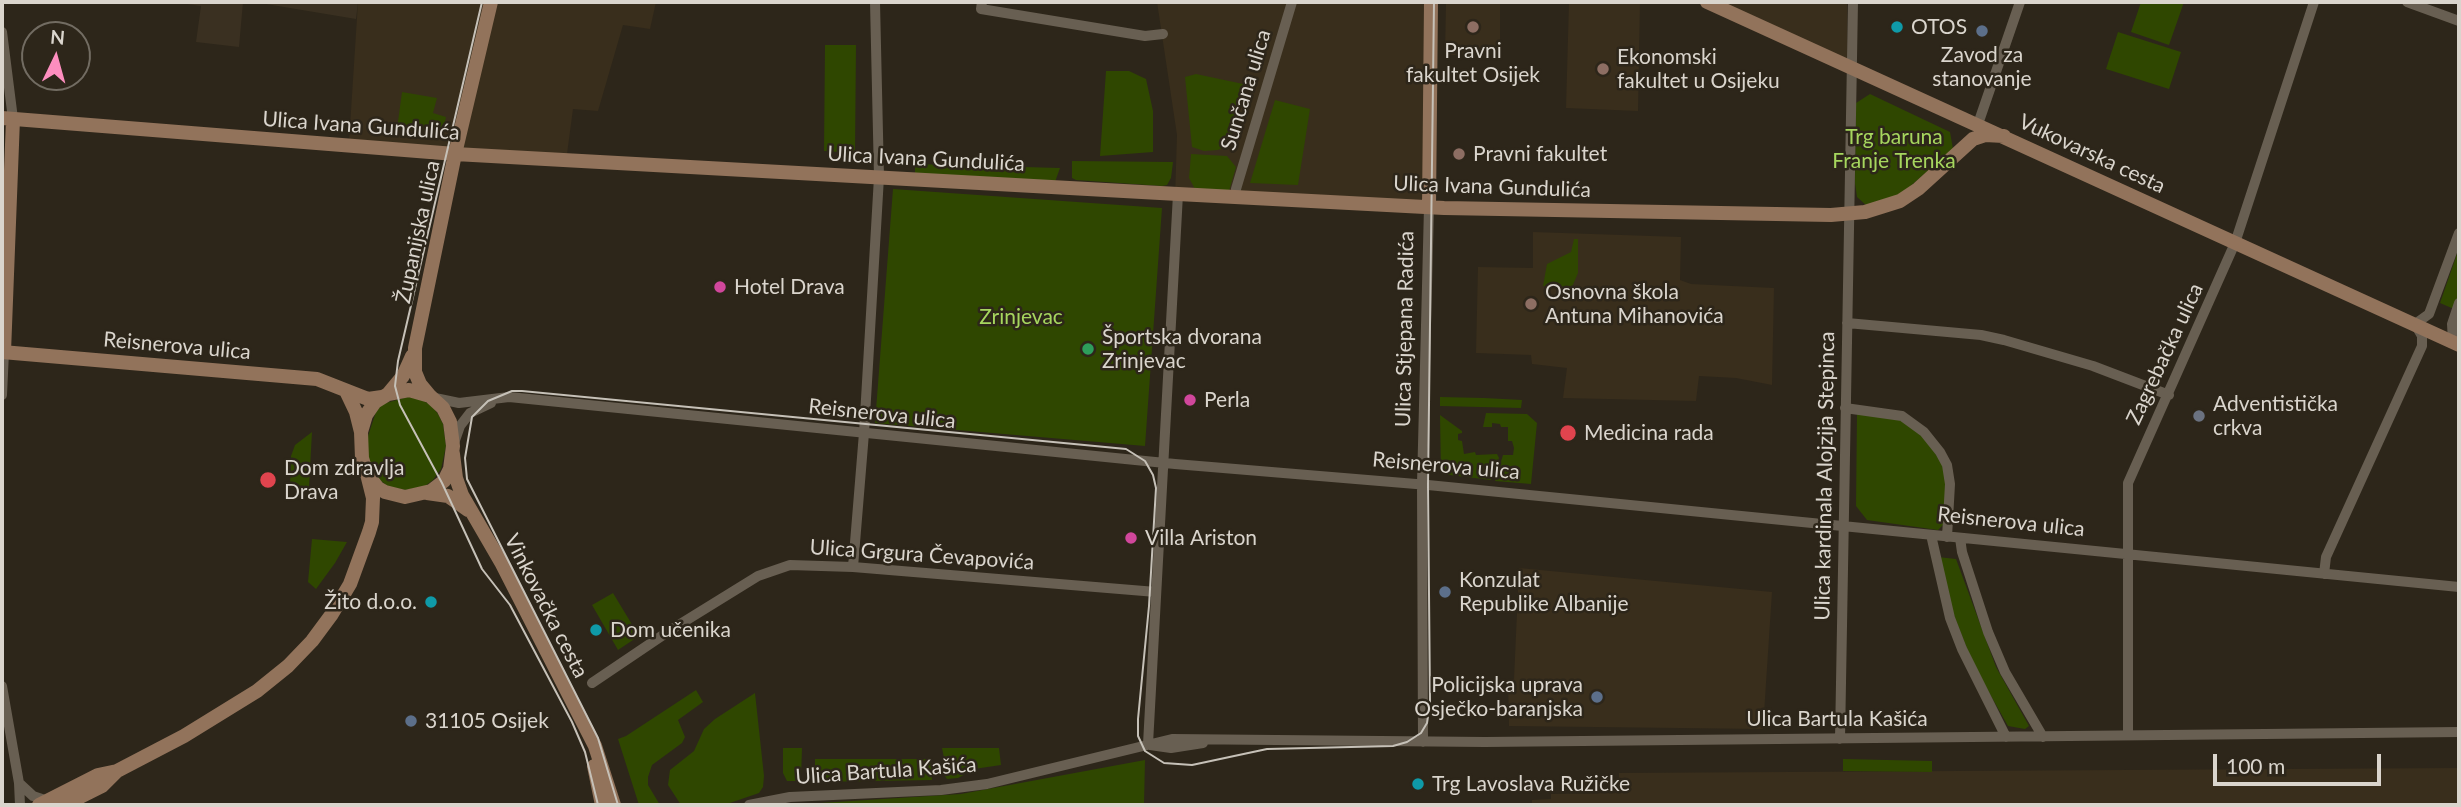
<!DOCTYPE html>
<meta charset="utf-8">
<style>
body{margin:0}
#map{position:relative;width:2461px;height:807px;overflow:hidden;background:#2d261a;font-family:Lato,sans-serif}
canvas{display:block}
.frame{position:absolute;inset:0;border:4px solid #dad5cd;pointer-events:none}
.north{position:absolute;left:21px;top:21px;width:70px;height:70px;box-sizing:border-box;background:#2d261a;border:2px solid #726c62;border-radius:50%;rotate:5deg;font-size:19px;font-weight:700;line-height:28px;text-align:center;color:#dad5cd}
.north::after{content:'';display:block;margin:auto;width:24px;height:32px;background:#fd8ebf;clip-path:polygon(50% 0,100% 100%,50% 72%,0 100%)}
.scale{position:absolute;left:2213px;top:754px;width:168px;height:32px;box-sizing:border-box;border:4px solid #dad5cd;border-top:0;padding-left:9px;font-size:21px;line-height:24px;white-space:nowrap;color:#dad5cd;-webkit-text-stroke:5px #2d261a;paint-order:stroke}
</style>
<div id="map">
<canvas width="2461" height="807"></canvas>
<div class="frame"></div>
<div class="north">N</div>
<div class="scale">100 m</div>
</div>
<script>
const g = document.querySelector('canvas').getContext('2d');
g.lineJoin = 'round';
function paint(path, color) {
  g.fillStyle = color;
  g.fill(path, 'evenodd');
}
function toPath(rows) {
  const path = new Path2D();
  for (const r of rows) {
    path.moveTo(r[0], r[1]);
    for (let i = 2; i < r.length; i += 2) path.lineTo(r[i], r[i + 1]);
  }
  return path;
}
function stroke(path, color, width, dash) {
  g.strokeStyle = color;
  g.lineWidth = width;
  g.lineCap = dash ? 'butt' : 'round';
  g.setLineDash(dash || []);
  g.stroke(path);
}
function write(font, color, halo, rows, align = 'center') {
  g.font = font + ' Lato,sans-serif';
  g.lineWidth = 5;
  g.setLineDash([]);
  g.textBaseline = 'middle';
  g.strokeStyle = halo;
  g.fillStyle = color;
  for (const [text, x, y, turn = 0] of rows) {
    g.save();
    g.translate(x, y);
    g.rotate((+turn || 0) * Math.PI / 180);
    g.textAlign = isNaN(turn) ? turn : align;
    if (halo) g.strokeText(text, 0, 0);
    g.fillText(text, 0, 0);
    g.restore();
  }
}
paint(toPath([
 [358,2,656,2,650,29,623,25,598,111,573,109,567,154,349,142],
 [1157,2,1426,2,1424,211,1175,198,1177,135],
 [1446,2,1500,2,1500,55,1445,55],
 [1569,2,1640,2,1638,111,1566,108],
 [1718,2,1847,2,1847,61],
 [1533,232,1681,237,1680,280,1691,284,1774,288,1772,385,1736,378,1699,376,1696,401,1563,398,1567,368,1532,364,1531,355,1476,353,1478,267,1533,268],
 [1519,568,1772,592,1763,729,1509,726,1508,679,1514,679],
 [2459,768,2459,805,1518,805,1532,805,1532,800,1551,799,1551,794,1619,793,1619,773]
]), '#392e1c');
paint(toPath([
 [173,2,243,2,239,47,196,42,201,6],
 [254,2,358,2,356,19]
]), '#3a3021');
paint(toPath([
 [2141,2,2184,2,2169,45,2131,32],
 [2118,32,2181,52,2169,89,2106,69],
 [825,45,856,45,855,153,824,151],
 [1106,71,1129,71,1146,79,1153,111,1153,152,1100,156],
 [1196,74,1248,85,1228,145,1218,150,1204,151,1192,147,1185,77],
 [402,92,437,98,433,113,446,117,443,131,441,133,397,129],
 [1870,94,1950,132,1953,149,1899,196,1867,206,1857,197,1855,183,1856,103],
 [1275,100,1310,109,1298,185,1250,183],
 [1191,154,1227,156,1236,167,1229,191,1195,189,1189,178],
 [1072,161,1173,162,1171,178,1167,185,1162,186,1076,180,1072,178],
 [915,164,1060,168,1055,182,915,176],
 [893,189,1162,208,1145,446,875,423],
 [1574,239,1578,239,1578,273,1572,287,1543,286,1547,264,1571,252],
 [2459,248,2459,294,2454,309,2440,303],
 [408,397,418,398,431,405,438,414,443,424,446,446,441,469,433,480,425,486,406,490,389,487,376,477,368,460,367,439,376,412,382,404],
 [1440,397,1484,398,1522,400,1521,408,1440,406],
 [1486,413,1527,414,1537,423,1531,484,1495,481,1503,455,1513,455,1514,448,1512,441,1508,441,1508,427,1501,427,1500,424,1492,423,1492,427,1483,427],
 [1857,413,1889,416,1907,423,1923,436,1942,463,1946,481,1946,522,1938,530,1867,520,1856,506],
 [1440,415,1462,431,1462,433,1458,434,1458,440,1462,441,1464,454,1475,452,1476,455,1497,454,1499,458,1491,480,1441,474],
 [312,432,309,487,290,487,291,456,295,445],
 [312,539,347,542,335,563,316,589,308,582],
 [1938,557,1956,559,1996,667,2029,726,2025,729,2008,726,1973,664,1948,600],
 [613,593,639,636,618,650,592,605],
 [696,690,703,702,678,720,685,737,682,743,652,765,648,777,648,785,660,805,639,805,618,739,626,736],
 [755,693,764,776,763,787,759,793,724,805,681,805,668,785,670,770,694,751,704,729,715,719],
 [783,748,802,748,801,778,796,781,787,781,783,773],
 [942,748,999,748,1001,765,974,769,958,778,947,779,944,775,944,758],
 [815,759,931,759,932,780,815,782],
 [1843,759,1932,761,1932,772,1843,771],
 [1145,760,1144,805,789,805,961,794]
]), '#2f4700');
stroke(toPath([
 [982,2,981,9,1145,36,1163,34],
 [2407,2,2459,21],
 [2,32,13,119],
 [1978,124,2020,2],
 [1236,189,1292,2],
 [1847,323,1981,335,2004,340,2093,366,2169,395],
 [2453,342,2452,324,2459,303],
 [2,395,4,352],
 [435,398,459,403,509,397,1175,464,1428,485,2459,587],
 [1845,408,1902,416,1924,432,1940,452,1947,465,1950,484,1947,537],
 [454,443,460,426,470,413,491,403],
 [1931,535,1950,618,1962,649,2006,737],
 [1960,538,1962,552,1988,632,2005,672,2043,737],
 [853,567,864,433,879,177,875,2],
 [2324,574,2326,557,2422,346,2422,336,2415,324,2429,314,2459,233],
 [592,683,669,631,758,576,790,565,853,567,1156,592],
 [2,686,19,783,20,805],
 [2128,734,2128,483,2235,243,2314,2],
 [1840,739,1853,2],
 [1423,742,1422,484,1429,207],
 [1148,744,1178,194],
 [1150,745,1171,748,1203,743],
 [19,783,33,796,48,801],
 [749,805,790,797,941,790,987,784,1172,739,1485,742,2459,732]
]), '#685f52', 10);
stroke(toPath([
 [1707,2,2459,345],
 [2,118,455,154,1178,194,1444,208,1831,215,1865,212,1900,201,1918,189,1973,139,1985,135,2004,136],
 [1429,207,1431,2],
 [2,352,317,379,368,399,382,397],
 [4,352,13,119],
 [409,390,430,396,443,408,450,422,453,446,450,469,444,481,431,491,405,497,385,492,378,488,367,474,362,458,361,432,366,415,375,402,388,394,409,390],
 [346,391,356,412,361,432],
 [388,394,403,376,412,356],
 [430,396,420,384,415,372,415,348,455,154,491,2],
 [453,454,456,478,462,495,502,564,595,746,614,805],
 [427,493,448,496,468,510],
 [594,766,602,805],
 [39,805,98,775,117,771],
 [64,805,102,786,117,771,184,736,257,691,288,666,312,641,332,614,350,584,369,532,372,522,373,498,367,474]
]), '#92735b', 14);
stroke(toPath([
 [482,2,398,361,395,386,400,405,442,483,482,569,510,605,572,722,585,752,598,805],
 [618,805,598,738,467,479,465,458,472,417,488,401,512,391,522,391,1126,449,1145,461,1153,475,1156,488,1149,606,1138,719,1138,736,1145,751,1164,763,1192,765,1267,749,1393,746,1407,742,1421,733,1427,723,1430,703,1428,485,1434,2]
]), '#c6c1b8', 2);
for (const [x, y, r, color] of [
 [1473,27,7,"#8d6e63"],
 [1897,27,7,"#0f9aa8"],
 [1982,31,7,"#5c6f8a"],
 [1603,69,7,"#8d6e63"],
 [1459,154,7,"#8d6e63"],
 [720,287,7,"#d1479c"],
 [1531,304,7,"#8d6e63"],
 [1088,349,7,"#2e9e5b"],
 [1190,400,7,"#d1479c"],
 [2199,416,7,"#6b7280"],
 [1568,433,9,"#e0444e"],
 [268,480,9,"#e0444e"],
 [1131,538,7,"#d1479c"],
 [1445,592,7,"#5c6f8a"],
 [431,602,7,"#0f9aa8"],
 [596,630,7,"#0f9aa8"],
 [1597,697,7,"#5c6f8a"],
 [411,721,7,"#5c6f8a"],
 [1418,784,7,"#0f9aa8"]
]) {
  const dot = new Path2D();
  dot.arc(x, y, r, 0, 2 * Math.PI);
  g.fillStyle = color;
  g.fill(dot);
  stroke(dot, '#2d261a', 2.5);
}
write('21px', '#dad5cd', '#2d261a', [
 ["OTOS",1911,27],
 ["Pravni",1473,51,"center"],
 ["fakultet Osijek",1473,75,"center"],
 ["Zavod za",1982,55,"center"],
 ["stanovanje",1982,79,"center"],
 ["Ekonomski",1617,57],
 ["fakultet u Osijeku",1617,81],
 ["Pravni fakultet",1473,154],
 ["Hotel Drava",734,287],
 ["Osnovna škola",1545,292],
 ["Antuna Mihanovića",1545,316],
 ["Športska dvorana",1102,337],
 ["Zrinjevac",1102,361],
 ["Perla",1204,400],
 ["Adventistička",2213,404],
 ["crkva",2213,428],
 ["Medicina rada",1584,433],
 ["Dom zdravlja",284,468],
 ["Drava",284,492],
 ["Villa Ariston",1145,538],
 ["Konzulat",1459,580],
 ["Republike Albanije",1459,604],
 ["Žito d.o.o.",417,602,"right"],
 ["Dom učenika",610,630],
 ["Policijska uprava",1583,685,"right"],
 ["Osječko-baranjska",1583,709,"right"],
 ["31105 Osijek",425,721],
 ["Trg Lavoslava Ružičke",1432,784]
], 'left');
write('21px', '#dad5cd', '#2d261a', [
 ["Sunčana ulica",1246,90,-73],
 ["Ulica Ivana Gundulića",361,126,4],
 ["Vukovarska cesta",2092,154,25],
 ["Ulica Ivana Gundulića",926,159,3],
 ["Ulica Ivana Gundulića",1492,187,2],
 ["Županijska ulica",418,232,-78],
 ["Ulica Stjepana Radića",1405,329,-89],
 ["Reisnerova ulica",177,346,5],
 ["Zagrebačka ulica",2165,354,-65],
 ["Reisnerova ulica",882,414,6],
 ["Reisnerova ulica",1446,466,5],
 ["Ulica kardinala Alojzija Stepinca",1825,476,-89],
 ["Reisnerova ulica",2011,522,6],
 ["Ulica Grgura Čevapovića",922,555,4],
 ["Vinkovačka cesta",546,606,63],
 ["Ulica Bartula Kašića",1837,719],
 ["Ulica Bartula Kašića",886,771,-4]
]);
write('21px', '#a6d65e', '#2d261a', [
 ["Trg baruna",1894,137],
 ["Franje Trenka",1894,161],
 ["Zrinjevac",1021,317]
]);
</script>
